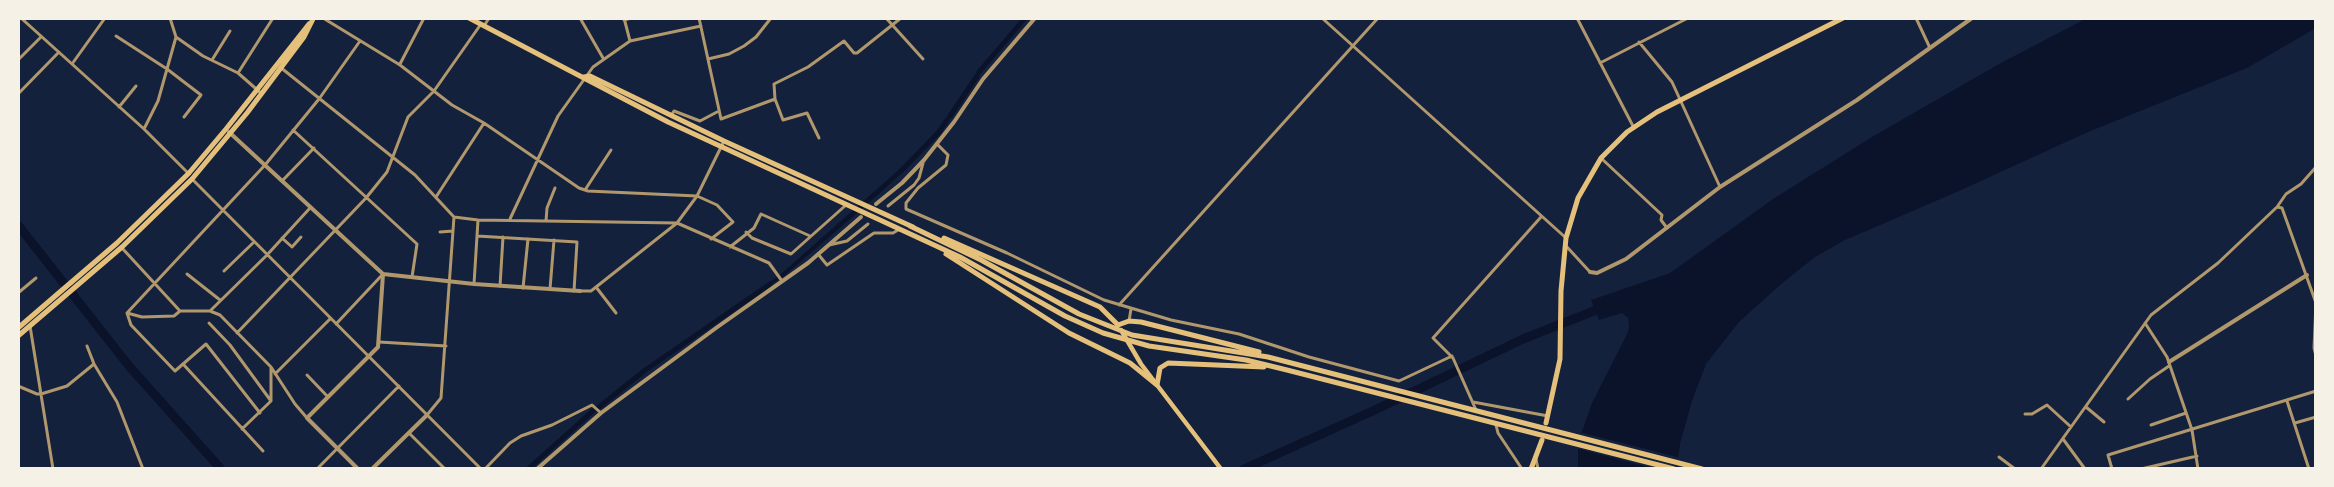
<!DOCTYPE html>
<style>
body{margin:0}
#map{position:relative;width:2334px;height:487px;overflow:hidden;background:#14213d;font-family:"Space Grotesk",sans-serif}
canvas{display:block}
.frame{position:absolute;inset:0;border:20px solid #f6f1e7;pointer-events:none}
</style>
<div id="map">
<canvas width="2334" height="487"></canvas>
<div class="frame"></div>
</div>
<script>
const g = document.querySelector('canvas').getContext('2d');
g.lineJoin = 'round';
function paint(path, color) {
  g.fillStyle = color;
  g.fill(path, 'evenodd');
}
function toPath(rows) {
  const path = new Path2D();
  for (const r of rows) {
    path.moveTo(r[0], r[1]);
    for (let i = 2; i < r.length; i += 2) path.lineTo(r[i], r[i + 1]);
  }
  return path;
}
function stroke(path, color, width, dash) {
  g.strokeStyle = color;
  g.lineWidth = width;
  g.lineCap = dash ? 'butt' : 'round';
  g.setLineDash(dash || []);
  g.stroke(path);
}
paint(toPath([
 [2087,18,2316,18,2316,28,2247,68,2088,132,1959,191,1843,241,1815,257,1780,285,1739,322,1706,364,1692,401,1680,444,1677,469,1578,469,1578,450,1582,431,1592,403,1628,332,1629,326,1628,318,1622,313,1599,320,1591,300,1670,273,1773,199,1872,137,1999,64],
 [903,166,906,169,880,193,783,277,767,287,766,285,781,274]
]), '#0b132b');
paint(toPath([
 [1579,432,1681,458,1680,469,1656,469,1576,448]
]), '#14213d');
stroke(toPath([
 [979,72,1025,18],
 [950,116,977,76],
 [900,172,938,133,947,120],
 [599,407,644,371,770,284],
 [528,469,595,409]
]), '#0b132b', 5);
stroke(toPath([
 [18,225,129,366,221,469],
 [1244,469,1377,409,1523,339,1604,307]
]), '#0b132b', 9);
stroke(toPath([
 [21,18,144,129,189,174],
 [170,18,176,37,203,56,238,73,262,94],
 [323,18,400,65,452,105,484,123,579,188,588,191,697,196,717,205,733,222,711,239],
 [580,18,603,58],
 [624,18,630,41],
 [699,18,721,119,775,99],
 [886,18,923,59],
 [1322,18,1566,238],
 [1577,18,1634,128],
 [1916,18,1930,48],
 [624,20,631,18],
 [484,26,489,18],
 [116,36,167,69,201,95,184,117],
 [1639,42,1672,82,1720,187],
 [708,59,729,54,744,46,756,37,771,18],
 [18,60,41,37],
 [212,60,230,31],
 [1600,63,1688,18],
 [72,64,105,18],
 [400,64,424,18],
 [280,67,415,175,454,217,478,220,677,223,769,263,782,281],
 [238,73,273,18],
 [18,94,59,52],
 [119,107,136,86],
 [672,114,674,111,700,121,717,112],
 [144,129,158,101,176,37],
 [293,130,417,244,412,277],
 [819,138,807,113,783,120,775,99,774,84,808,67,844,41,854,53,857,53,901,18],
 [937,144,948,155,946,165,918,188,906,203,906,209,1007,253,1104,300,1171,320,1239,334,1309,357,1399,381,1452,356],
 [1602,159,1662,215,1661,220,1667,228],
 [192,179,481,469],
 [282,181,314,148],
 [585,190,611,150],
 [436,197,484,123],
 [888,206,914,185,919,178,923,163],
 [2277,207,2286,194,2301,184,2316,167],
 [510,219,558,116,593,67,630,41,701,26],
 [546,221,547,208,555,188],
 [440,232,453,231],
 [746,232,752,238,791,254,846,205],
 [477,236,577,242,574,291],
 [282,238,292,247,301,237],
 [829,245,847,241,868,224],
 [730,247,754,228,761,214,810,236],
 [1567,247,1590,272],
 [122,248,180,311,210,311,220,315,271,367,295,404,307,418],
 [818,254,827,265,874,233,893,233,898,230],
 [224,271,254,242],
 [187,274,220,300],
 [474,284,478,220],
 [500,286,503,237],
 [596,287,616,313],
 [523,288,528,239],
 [550,289,554,240],
 [580,291,591,291,677,223,697,196,724,141],
 [18,293,36,278],
 [1119,305,1378,18],
 [210,311,267,255,310,208],
 [127,313,265,165,319,99,360,41],
 [127,313,131,325,175,371,206,344,260,413],
 [127,313,142,317,174,316,180,311],
 [1129,321,1131,309],
 [209,323,230,345,271,401],
 [2145,323,2167,357,2192,430,2198,469],
 [336,324,383,274],
 [30,326,53,469],
 [237,333,366,198,387,172,408,117,434,91,481,24],
 [379,342,446,346],
 [87,346,94,364],
 [183,364,263,451],
 [275,374,330,319],
 [307,375,328,397],
 [18,386,37,394,41,394,67,386,94,364,117,402,143,469],
 [2128,399,2150,379,2169,366],
 [2287,401,2309,469],
 [1473,402,1548,416],
 [2086,407,2104,422],
 [1476,410,1453,358,1433,338,1541,217],
 [2025,414,2032,414,2047,405,2071,427],
 [427,415,441,398,454,217],
 [2295,423,2316,417],
 [1496,425,1498,433,1522,469],
 [2151,425,2186,413],
 [242,429,271,401,271,368],
 [409,433,445,469],
 [2063,439,2085,469],
 [1999,457,2015,469],
 [1536,459,1538,469],
 [317,469,399,386],
 [485,469,510,443,521,436,552,425,592,405,601,413],
 [1556,469,1558,469],
 [2041,469,2151,315,2218,263,2277,207,2282,208,2316,303,2314,348,2316,356],
 [2112,469,2108,455,2316,391],
 [2141,469,2197,456]
]), '#b1986c', 3);
stroke(toPath([
 [229,132,383,274,474,284,580,291],
 [876,204,902,183,924,160,954,122,983,79,1035,18],
 [1590,272,1597,273,1626,259,1720,187,1857,100,1972,18],
 [2169,362,2307,275],
 [358,469,307,418,378,347,383,274],
 [372,469,427,415],
 [537,469,601,413,716,328,808,263,861,217]
]), '#b1986c', 4);
stroke(toPath([
 [1121,330,1141,364,1221,469]
]), '#e5c07b', 4.5);
stroke(toPath([
 [18,328,117,243,189,173,226,129,309,24],
 [18,336,122,247,192,179,247,113,304,37,313,19],
 [1546,423,1560,359,1561,291,1566,238,1578,198,1601,158,1627,132,1657,112,1843,18],
 [1531,469,1542,440]
]), '#e5c07b', 5);
stroke(toPath([
 [469,18,668,122,960,257,1065,316,1103,333,1149,346,1246,360,1287,370,1674,469],
 [584,77,590,76,724,141,913,227],
 [910,226,981,260,1079,314,1132,335,1268,357,1702,469],
 [944,238,1100,307,1118,325,1129,321,1141,322,1259,352],
 [946,254,1069,333,1130,363,1157,385],
 [1157,385,1160,368,1168,363,1264,367]
]), '#e5c07b', 5);
</script>
